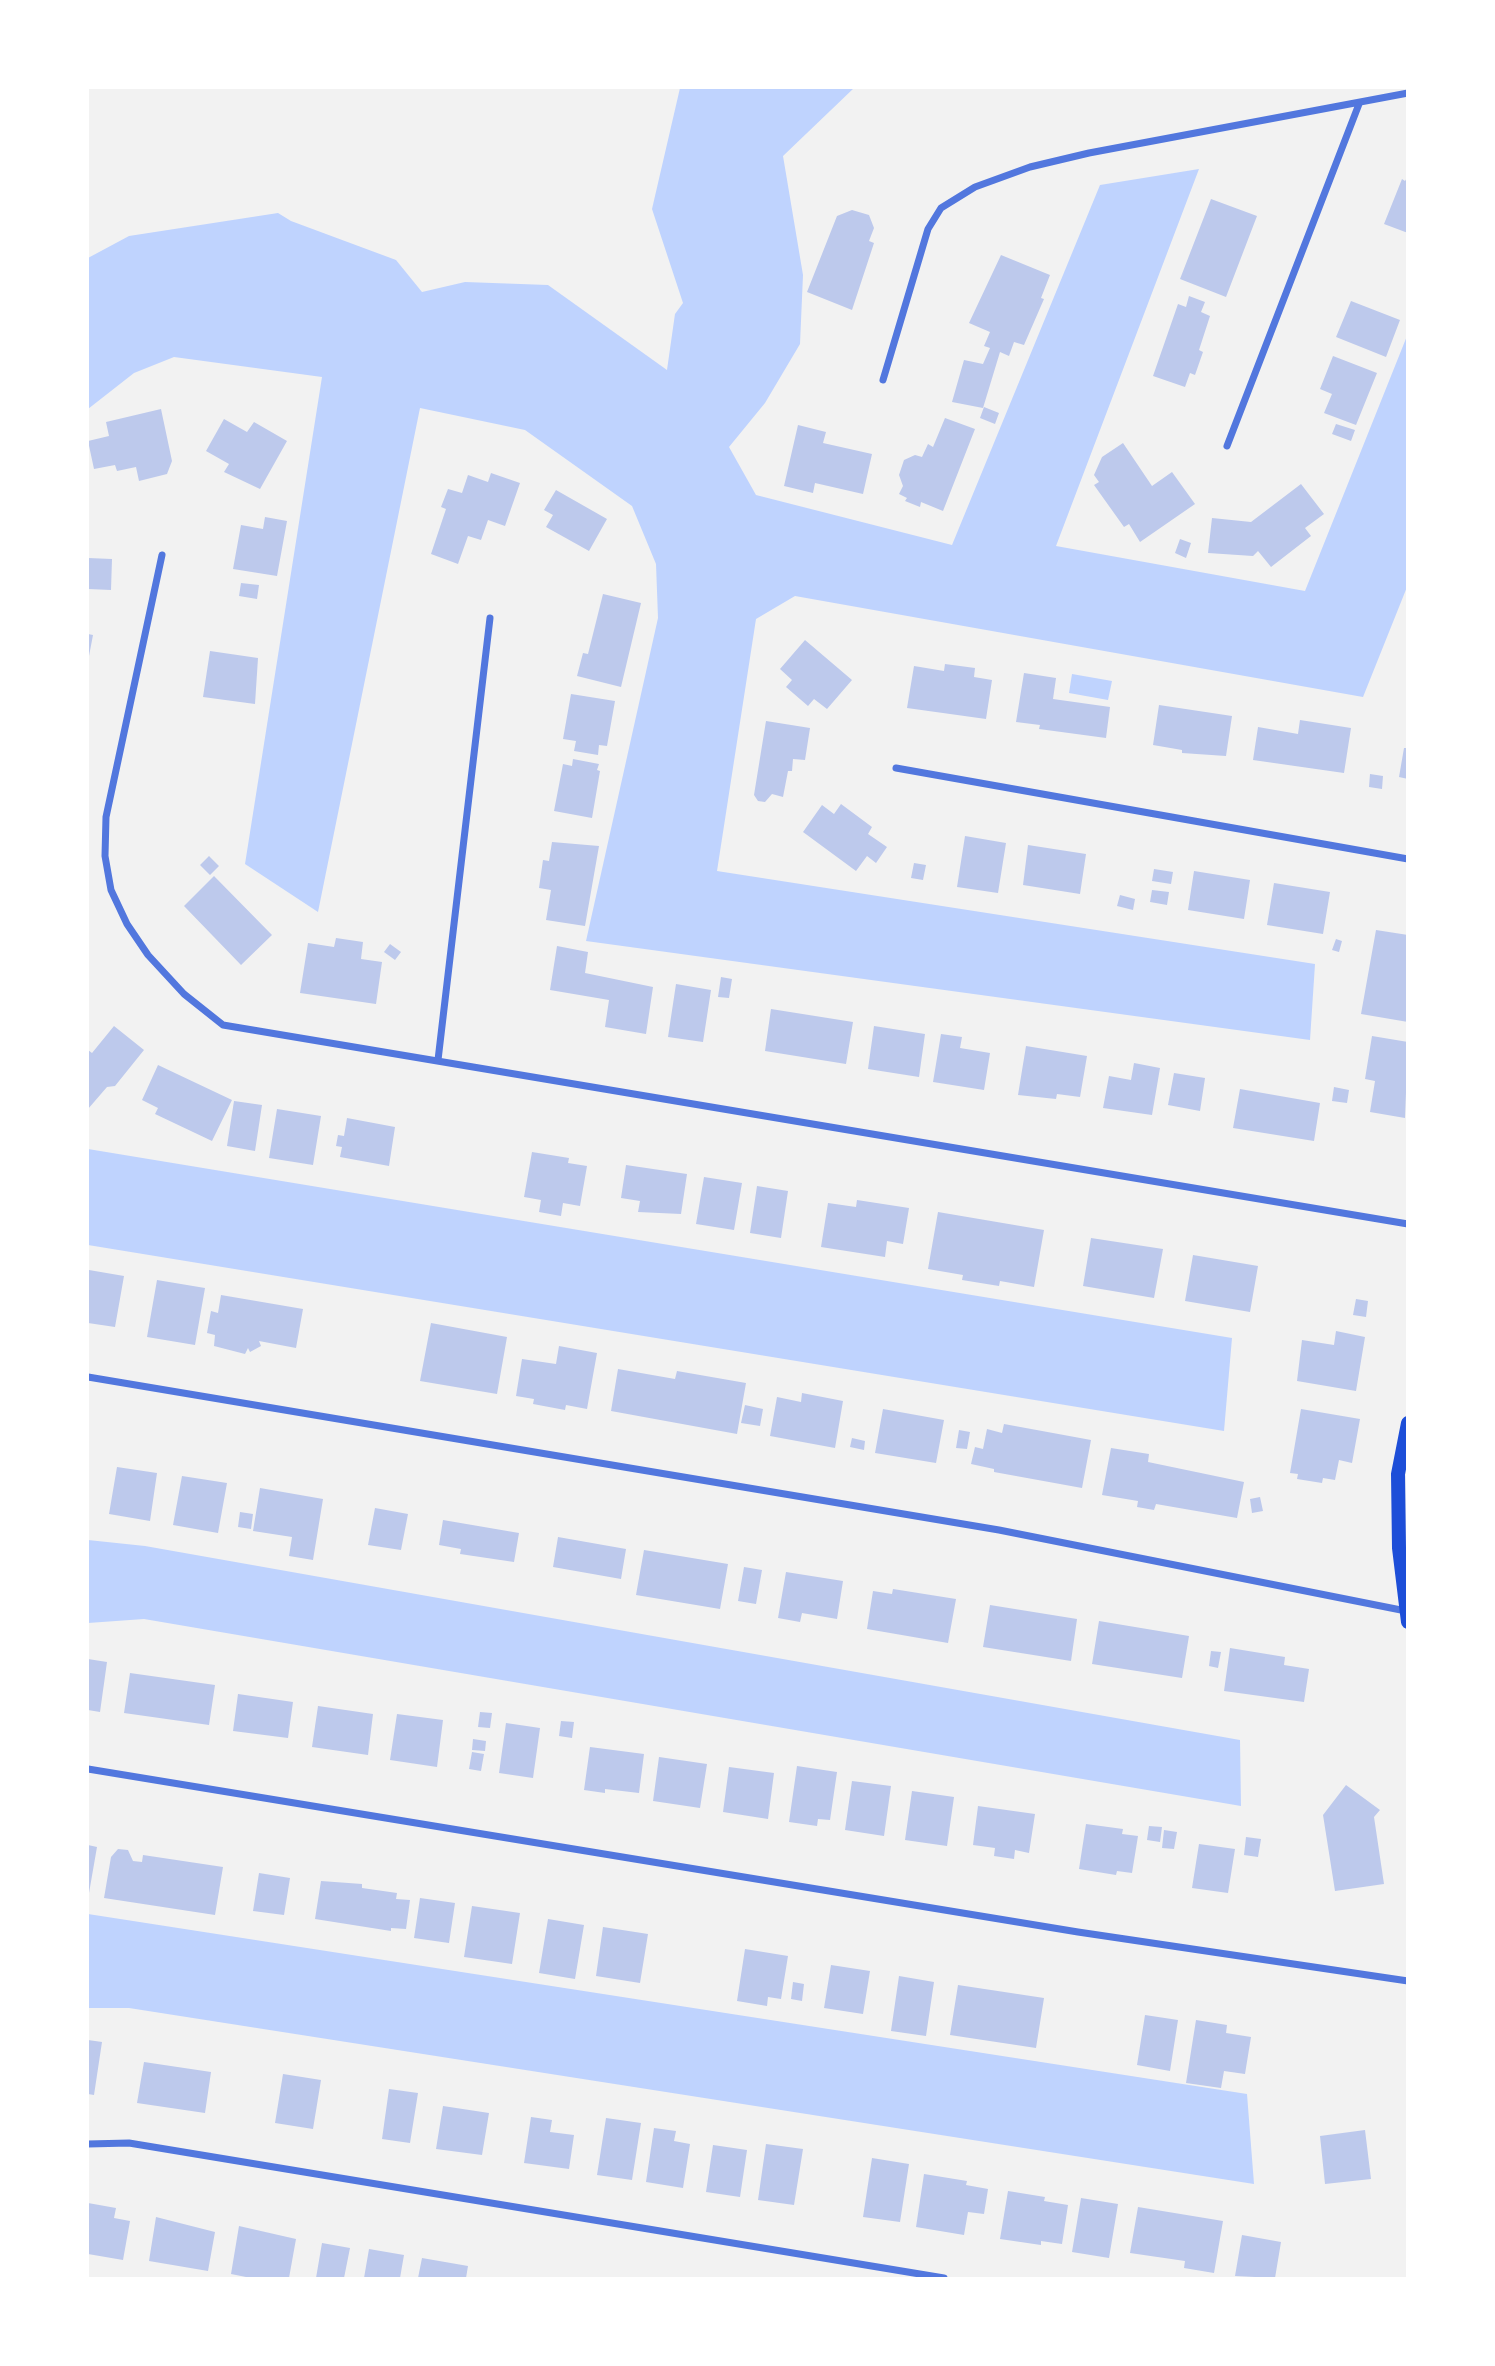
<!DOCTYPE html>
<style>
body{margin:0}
#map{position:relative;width:1495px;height:2366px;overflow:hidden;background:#f2f2f2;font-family:"Alegreya Sans",sans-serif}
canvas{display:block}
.frame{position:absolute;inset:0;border:89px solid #fff;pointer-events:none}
</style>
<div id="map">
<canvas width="1495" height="2366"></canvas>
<div class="frame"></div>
</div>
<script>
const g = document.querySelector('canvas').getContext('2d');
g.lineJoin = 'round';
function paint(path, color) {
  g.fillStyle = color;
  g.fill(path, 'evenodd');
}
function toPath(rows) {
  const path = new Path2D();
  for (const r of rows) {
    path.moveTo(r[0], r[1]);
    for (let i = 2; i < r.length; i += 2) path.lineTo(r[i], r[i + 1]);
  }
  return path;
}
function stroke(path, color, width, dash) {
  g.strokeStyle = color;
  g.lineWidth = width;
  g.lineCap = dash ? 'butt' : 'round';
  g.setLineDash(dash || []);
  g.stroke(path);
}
paint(toPath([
 [680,88,854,88,783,156,803,275,800,344,765,403,729,447,756,495,952,545,1100,185,1199,169,1056,546,1305,591,1407,336,1407,587,1363,697,795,596,756,619,717,871,1315,964,1310,1040,586,941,658,618,656,564,632,506,525,430,420,408,318,912,245,864,322,377,174,357,134,373,88,409,88,258,129,236,278,213,291,221,396,260,422,292,465,282,548,285,667,370,675,314,683,303,652,209],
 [1072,674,1112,681,1108,700,1069,693],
 [88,1149,1232,1338,1224,1431,88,1245],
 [88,1540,145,1546,1240,1740,1241,1806,144,1619,88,1623],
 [88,1914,1247,2094,1254,2184,129,2008,88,2008]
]), '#bfd3fe');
paint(toPath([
 [1408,176,1408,233,1384,224,1402,179,1405,181],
 [1211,199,1257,216,1226,297,1180,279],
 [852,210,869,215,874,228,869,241,874,243,852,310,807,292,837,216],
 [1001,255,1050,275,1041,298,1044,299,1024,345,1014,342,1009,356,1000,352,983,408,952,402,964,360,983,364,990,348,984,346,990,332,969,323],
 [1189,296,1205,302,1201,312,1210,316,1199,350,1203,352,1195,375,1190,373,1185,387,1153,376,1178,304,1186,307],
 [1351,301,1400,320,1386,357,1336,337],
 [1333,356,1377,373,1356,425,1324,413,1332,394,1320,389],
 [984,407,999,413,995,424,980,418],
 [161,409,172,461,167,474,139,481,136,467,117,471,115,465,94,469,88,441,109,436,106,422],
 [945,418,975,429,943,511,921,502,920,507,905,501,907,498,899,494,903,486,899,475,904,460,915,455,922,457,928,444,933,447],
 [224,419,247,432,254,422,287,441,260,489,224,472,229,464,206,451],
 [1336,424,1355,430,1351,441,1332,434],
 [798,425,826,432,823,443,872,454,863,494,815,483,813,493,784,486],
 [1123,443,1152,486,1172,472,1195,504,1140,542,1129,524,1124,527,1094,485,1099,482,1094,475,1102,457],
 [491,473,520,483,505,526,488,520,481,540,468,536,458,564,431,554,446,509,441,507,448,489,462,493,468,475,488,482],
 [1301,484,1324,514,1305,528,1311,536,1271,567,1258,551,1253,556,1208,553,1212,518,1251,522],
 [556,490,607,519,589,551,546,527,553,515,544,510],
 [265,517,287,521,277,576,233,569,241,525,263,529],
 [1180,539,1191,543,1186,558,1175,553],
 [88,558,112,559,111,590,88,589],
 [241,583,259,585,257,599,239,596],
 [603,594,641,603,621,687,577,676,583,653,588,654],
 [88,634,93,635,89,656,88,656],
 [805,640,852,680,827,709,814,699,808,706,786,687,792,680,780,669],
 [210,651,258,658,255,704,203,697],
 [945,664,975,668,974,677,992,680,986,719,907,708,914,666,944,671],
 [1024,673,1056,678,1053,699,1110,707,1106,738,1039,729,1040,725,1016,722],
 [571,694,615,701,607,746,599,745,598,755,574,751,576,741,563,739],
 [1159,705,1232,716,1226,756,1182,753,1182,750,1153,745],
 [1300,720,1351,728,1344,773,1253,760,1258,727,1298,734],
 [766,721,810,728,805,760,793,759,792,771,788,771,783,797,772,794,765,802,758,801,754,795],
 [1404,748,1408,748,1408,779,1399,777],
 [573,759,599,764,597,770,600,771,592,818,554,811,563,764,572,766],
 [1370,774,1383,776,1382,789,1369,787],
 [841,804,872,827,868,834,887,847,876,863,867,856,856,871,803,832,822,805,834,814],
 [965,836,1006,843,998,893,957,887],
 [552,842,599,846,585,926,546,920,551,890,539,888,543,860,549,861],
 [1028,845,1086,854,1080,894,1023,885],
 [209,856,219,866,210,875,200,865],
 [914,863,926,865,923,880,911,878],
 [1154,869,1173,872,1171,884,1152,881],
 [1194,871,1250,880,1244,919,1188,910],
 [214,876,272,935,241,965,184,906],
 [1274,883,1330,892,1323,934,1267,925],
 [1152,890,1169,892,1167,905,1150,902],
 [1120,895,1135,899,1133,910,1117,906],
 [1376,930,1408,935,1408,1022,1361,1014],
 [336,938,363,942,361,959,382,962,376,1004,300,993,308,943,334,947],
 [1336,939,1342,941,1339,952,1332,950],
 [390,944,401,952,395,960,384,952],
 [557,946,588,952,585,973,653,987,646,1034,605,1027,609,1000,550,990],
 [721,977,732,979,729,998,718,997],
 [676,984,711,990,703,1042,668,1037],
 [771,1009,853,1022,846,1064,765,1051],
 [114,1026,144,1050,115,1086,107,1087,88,1109,88,1050,92,1053],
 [874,1026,925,1034,919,1077,868,1069],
 [941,1034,962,1037,960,1048,990,1053,984,1090,933,1082],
 [1372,1036,1408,1042,1405,1118,1370,1112,1375,1081,1365,1079],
 [1026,1046,1087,1056,1080,1097,1057,1094,1056,1099,1018,1095],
 [1134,1063,1160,1068,1152,1115,1103,1108,1109,1076,1131,1080],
 [158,1065,232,1100,212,1141,155,1114,158,1108,142,1100],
 [1174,1073,1205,1078,1200,1111,1168,1105],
 [1334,1087,1349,1090,1347,1103,1332,1101],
 [1240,1089,1320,1103,1314,1141,1233,1128],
 [234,1101,262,1105,255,1151,227,1146],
 [277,1109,321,1116,313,1165,269,1158],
 [347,1118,395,1127,389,1166,340,1157,342,1147,336,1146,338,1135,344,1136],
 [532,1152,569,1158,568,1163,587,1166,580,1206,563,1203,561,1216,539,1212,541,1200,524,1197],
 [626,1165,687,1174,681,1214,638,1212,640,1201,621,1198],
 [704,1177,742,1183,734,1230,696,1224],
 [757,1186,788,1191,781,1238,750,1233],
 [857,1200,909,1208,903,1244,887,1241,885,1257,821,1247,828,1203,856,1207],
 [938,1212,1044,1230,1034,1287,1000,1281,999,1286,962,1280,963,1275,928,1269],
 [1091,1238,1163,1249,1154,1298,1083,1286],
 [1193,1255,1258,1266,1250,1312,1185,1301],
 [89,1270,124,1276,115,1327,88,1323],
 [157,1280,205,1288,195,1345,147,1337],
 [221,1295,303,1309,296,1348,259,1341,261,1346,250,1352,248,1348,245,1354,214,1346,215,1335,207,1333,211,1311,218,1313],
 [1356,1299,1368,1301,1366,1317,1353,1315],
 [431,1323,507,1337,497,1394,420,1381],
 [1336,1331,1365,1337,1356,1391,1297,1381,1302,1340,1334,1345],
 [559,1346,597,1353,587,1409,566,1405,565,1410,533,1404,534,1399,516,1396,522,1359,556,1364],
 [618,1369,675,1379,677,1371,746,1383,737,1434,611,1411],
 [802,1393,843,1401,835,1448,770,1436,777,1397,801,1402],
 [745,1405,763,1409,760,1426,741,1423],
 [883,1409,944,1420,936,1463,875,1453],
 [1301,1409,1360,1419,1352,1463,1339,1460,1335,1480,1323,1478,1322,1483,1297,1479,1298,1474,1290,1473],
 [1004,1424,1091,1440,1082,1488,994,1472,994,1469,971,1464,975,1447,983,1449,987,1429,1002,1433],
 [959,1430,970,1432,967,1449,956,1448],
 [852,1438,865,1441,864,1450,850,1447],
 [1111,1448,1149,1454,1148,1462,1244,1482,1237,1518,1156,1504,1154,1510,1137,1507,1138,1501,1102,1495],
 [117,1467,157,1473,150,1521,109,1514],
 [182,1476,227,1483,218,1533,173,1525],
 [260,1488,323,1499,313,1560,289,1556,292,1537,253,1531],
 [1260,1497,1263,1511,1252,1513,1250,1499],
 [375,1508,408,1514,401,1550,368,1545],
 [240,1512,253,1514,251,1529,238,1527],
 [443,1520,519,1533,514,1562,460,1554,461,1549,439,1545],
 [558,1537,626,1549,621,1579,553,1567],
 [644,1550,728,1564,720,1609,636,1595],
 [744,1567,762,1570,756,1604,738,1601],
 [786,1572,843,1581,837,1619,802,1613,800,1622,778,1618],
 [893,1589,956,1599,948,1643,867,1629,873,1591,892,1594],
 [990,1605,1077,1619,1071,1661,983,1647],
 [1099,1621,1189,1636,1182,1678,1092,1664],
 [1230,1648,1285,1657,1284,1665,1309,1669,1304,1702,1224,1691],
 [1211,1651,1221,1652,1218,1668,1209,1666],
 [88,1659,107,1662,100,1712,88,1710],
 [130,1673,215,1685,209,1725,124,1713],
 [238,1694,293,1702,288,1738,233,1731],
 [318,1706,373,1714,368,1755,312,1747],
 [480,1712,492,1713,490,1728,478,1727],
 [397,1714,443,1720,437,1767,390,1760],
 [561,1721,574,1722,572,1738,559,1736],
 [506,1723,540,1728,533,1778,499,1773],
 [473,1739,486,1741,485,1751,472,1750],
 [590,1747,644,1754,639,1793,605,1789,605,1793,584,1790],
 [472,1752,484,1754,481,1771,469,1769],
 [659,1757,707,1764,700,1808,653,1801],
 [797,1766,837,1772,830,1820,818,1819,817,1826,789,1822],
 [729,1767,774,1773,768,1819,723,1812],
 [852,1781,891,1786,884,1836,845,1830],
 [1346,1785,1380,1810,1374,1817,1384,1884,1335,1891,1323,1815],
 [912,1791,954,1797,947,1846,905,1840],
 [978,1806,1035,1814,1029,1853,1015,1850,1014,1859,994,1856,995,1848,973,1845],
 [1086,1824,1123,1829,1122,1834,1138,1836,1132,1873,1117,1871,1116,1875,1079,1869],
 [1149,1826,1162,1827,1160,1842,1147,1840],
 [1164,1830,1177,1832,1174,1849,1162,1848],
 [1246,1837,1261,1839,1258,1857,1244,1855],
 [1199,1844,1235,1849,1228,1893,1192,1888],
 [88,1845,97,1847,89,1893,88,1893],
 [118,1849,128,1850,133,1861,142,1862,143,1855,223,1867,215,1915,104,1898,111,1857],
 [259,1873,290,1878,284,1915,253,1911],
 [321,1881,362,1884,362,1888,397,1893,396,1899,410,1900,406,1929,391,1928,391,1931,315,1919],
 [420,1898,455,1903,449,1943,414,1938],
 [472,1906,520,1913,512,1964,464,1957],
 [548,1919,584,1925,575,1979,539,1973],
 [603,1927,648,1934,640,1983,596,1976],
 [745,1949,788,1956,781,1999,768,1997,767,2006,737,2001],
 [831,1965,870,1971,863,2014,824,2008],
 [899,1976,934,1982,926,2036,891,2031],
 [793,1982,804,1984,802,2001,791,1999],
 [958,1985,1044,1998,1036,2048,950,2035],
 [1145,2015,1178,2020,1170,2071,1137,2065],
 [1196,2020,1227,2025,1226,2033,1251,2037,1245,2074,1224,2071,1221,2088,1186,2083],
 [88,2040,102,2042,94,2095,88,2094],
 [144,2062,211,2072,205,2113,137,2103],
 [283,2074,321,2080,313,2129,275,2123],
 [389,2089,418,2093,410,2143,382,2139],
 [443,2106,489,2113,482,2155,436,2149],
 [531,2117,552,2120,550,2132,574,2135,569,2169,524,2163],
 [606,2118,641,2123,632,2180,597,2175],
 [654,2128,676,2131,674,2141,690,2144,683,2188,646,2182],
 [1365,2130,1371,2179,1325,2184,1320,2136],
 [766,2144,803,2149,794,2205,758,2200],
 [713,2145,747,2150,740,2197,706,2192],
 [872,2158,909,2164,900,2222,863,2217],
 [924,2174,967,2181,966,2185,988,2189,984,2214,968,2212,964,2235,916,2227],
 [1008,2191,1045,2197,1044,2201,1068,2205,1062,2244,1041,2241,1041,2245,1000,2239],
 [1081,2198,1118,2204,1109,2258,1072,2252],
 [88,2203,116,2208,114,2218,130,2221,123,2260,88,2254],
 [1138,2207,1223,2221,1214,2273,1184,2268,1185,2261,1130,2253],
 [156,2217,215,2232,208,2271,149,2261],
 [239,2226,296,2239,289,2278,251,2278,231,2274],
 [1242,2235,1281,2242,1275,2278,1235,2276],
 [322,2243,350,2248,344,2278,316,2278],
 [369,2249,404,2255,400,2278,364,2278],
 [422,2258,468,2266,466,2278,418,2278]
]), '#bdc9ec');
stroke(toPath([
 [883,380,928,229,941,208,975,187,1030,167,1089,153,1408,93],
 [1227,446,1359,104],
 [162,555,106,817,105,856,111,890,127,924,148,955,184,994,223,1025,1408,1224],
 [896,768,1408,859],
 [438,1060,490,618],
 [88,1377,999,1530,1406,1611],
 [88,1769,1078,1932,1408,1981],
 [88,2144,129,2143,944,2278]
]), '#5277de', 7);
stroke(toPath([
 [1408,1423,1398,1474,1399,1548,1408,1622]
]), '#1d4ed8', 14);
</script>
